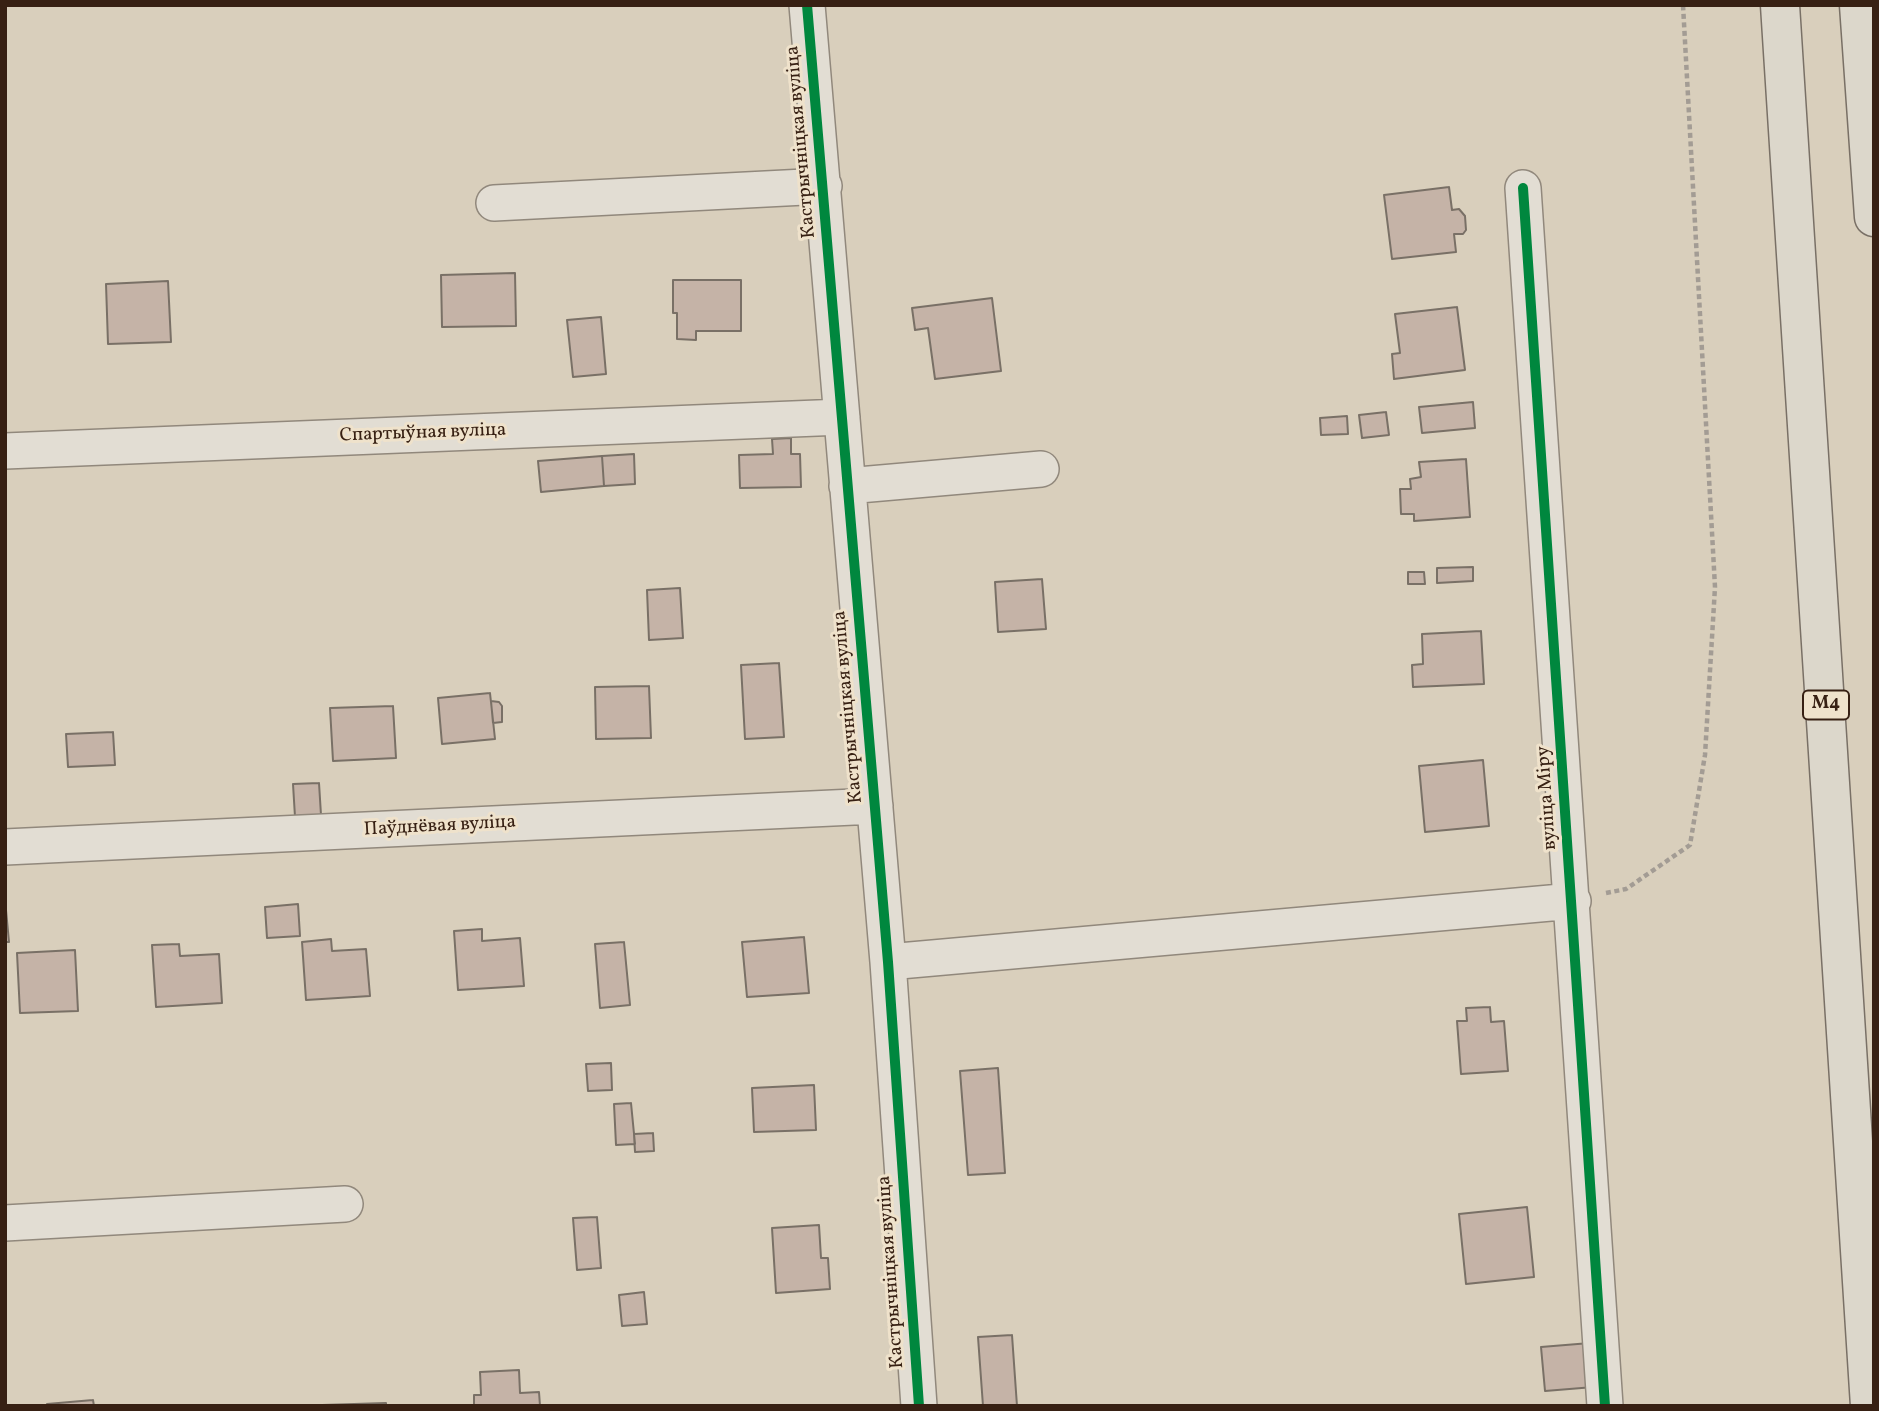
<!DOCTYPE html>
<meta charset="utf-8">
<style>
body{margin:0}
#map{position:relative;width:1879px;height:1411px;overflow:hidden;background:#d9cfbc;font-family:Vollkorn,serif}
canvas{display:block}
.frame{position:absolute;inset:0;border:7px solid #372013;pointer-events:none}
</style>
<div id="map">
<canvas width="1879" height="1411"></canvas>
<div class="frame"></div>
</div>
<script>
const g = document.querySelector('canvas').getContext('2d');
g.lineJoin = 'round';
function paint(path, color) {
  g.fillStyle = color;
  g.fill(path, 'evenodd');
}
function toPath(rows) {
  const path = new Path2D();
  for (const r of rows) {
    path.moveTo(r[0], r[1]);
    for (let i = 2; i < r.length; i += 2) path.lineTo(r[i], r[i + 1]);
  }
  return path;
}
function stroke(path, color, width, dash) {
  g.strokeStyle = color;
  g.lineWidth = width;
  g.lineCap = dash ? 'butt' : 'round';
  g.setLineDash(dash || []);
  g.stroke(path);
}
function write(font, color, halo, rows, align = 'center') {
  g.font = font + ' Vollkorn,serif';
  g.lineWidth = 6;
  g.setLineDash([]);
  g.textBaseline = 'middle';
  g.strokeStyle = halo;
  g.fillStyle = color;
  for (const [text, x, y, turn = 0] of rows) {
    g.save();
    g.translate(x, y);
    g.rotate((+turn || 0) * Math.PI / 180);
    g.textAlign = isNaN(turn) ? turn : align;
    if (halo) g.strokeText(text, 0, 0);
    g.fillText(text, 0, 0);
    g.restore();
  }
}
const building = toPath([
 [1449,187,1452,210,1459,209,1465,216,1466,230,1463,234,1454,234,1456,252,1392,259,1384,195,1449,187],
 [515,273,516,326,442,327,441,275,515,273],
 [673,280,741,280,741,331,696,331,696,340,677,339,677,313,673,313,673,280],
 [168,281,171,342,108,344,106,284,168,281],
 [992,298,1001,371,935,379,928,328,915,330,912,308,992,298],
 [1457,307,1465,370,1394,379,1392,354,1400,353,1395,314,1457,307],
 [601,317,606,374,573,377,567,320,601,317],
 [1473,402,1475,428,1422,433,1419,407,1473,402],
 [1386,412,1389,435,1362,438,1359,415,1386,412],
 [1347,416,1348,434,1321,435,1320,418,1347,416],
 [791,438,791,454,800,454,801,487,740,488,739,455,773,454,772,439,791,438],
 [634,454,635,484,604,486,602,456,634,454],
 [602,456,604,486,541,492,538,461,602,456],
 [1466,459,1470,517,1414,521,1414,514,1401,514,1400,489,1411,489,1410,479,1421,477,1419,462,1466,459],
 [1473,567,1473,581,1437,583,1437,568,1473,567],
 [1408,572,1424,572,1425,584,1408,584,1408,572],
 [1042,579,1046,629,998,632,995,582,1042,579],
 [680,588,683,638,649,640,647,590,680,588],
 [1481,631,1484,684,1413,687,1412,665,1423,664,1422,634,1481,631],
 [779,663,784,737,745,739,741,665,779,663],
 [649,686,651,738,596,739,595,687,649,686],
 [490,693,495,739,442,744,438,698,490,693],
 [491,701,499,702,502,706,502,722,493,723,491,701],
 [393,706,396,758,333,761,330,708,393,706],
 [113,732,115,765,68,767,66,734,113,732],
 [1483,760,1489,826,1425,832,1419,766,1483,760],
 [319,783,321,815,295,817,293,784,319,783],
 [298,904,300,936,267,938,265,907,298,904],
 [6,910,9,942,5,942,5,911,6,910],
 [482,929,482,941,520,938,524,986,458,990,454,931,482,929],
 [804,937,809,993,747,997,742,942,804,937],
 [331,939,332,951,366,949,370,996,306,1000,302,942,331,939],
 [624,942,630,1005,600,1008,595,944,624,942],
 [179,944,180,956,219,954,222,1003,156,1007,152,945,179,944],
 [75,950,78,1011,20,1013,17,953,75,950],
 [1490,1007,1491,1022,1504,1021,1508,1071,1461,1074,1457,1021,1467,1021,1466,1008,1490,1007],
 [611,1063,612,1090,588,1091,586,1064,611,1063],
 [998,1068,1005,1173,968,1175,960,1071,998,1068],
 [814,1085,816,1130,754,1132,752,1088,814,1085],
 [631,1103,635,1144,616,1145,614,1104,631,1103],
 [653,1133,654,1151,635,1152,634,1134,653,1133],
 [1527,1207,1534,1277,1466,1284,1459,1214,1527,1207],
 [597,1217,601,1268,577,1270,573,1218,597,1217],
 [819,1225,821,1258,828,1258,830,1289,776,1293,772,1228,819,1225],
 [644,1292,647,1324,622,1326,619,1295,644,1292],
 [1012,1335,1017,1406,983,1406,978,1337,1012,1335],
 [1590,1343,1594,1387,1545,1391,1541,1347,1590,1343],
 [519,1370,520,1393,539,1392,540,1406,474,1406,474,1395,481,1395,480,1372,519,1370],
 [93,1400,94,1406,47,1406,47,1404,93,1400],
 [386,1403,386,1406,322,1406,322,1405,386,1403]
]);
paint(building, '#c5b3a7');
stroke(building, '#797066', 2);
const minor = toPath([
 [807,5,888,962,919,1406],
 [1523,188,1605,1406],
 [494,203,824,186],
 [5,451,842,417],
 [847,486,1041,469],
 [5,847,875,806],
 [888,962,1573,901],
 [5,1223,345,1204]
]);
const highway = toPath([
 [1780,5,1870,1406],
 [1859,5,1874,217]
]);
stroke(minor, '#91887c', 38);
stroke(highway, '#797066', 41);
stroke(toPath([
 [1606,893,1626,889,1690,845,1705,755,1715,587,1683,5]
]), '#a39c94', 4.5, [5, 3.5]);
stroke(minor, '#e2ddd3', 35);
stroke(highway, '#dcd7cb', 38);
stroke(toPath([
 [807,5,888,962,919,1406],
 [1523,188,1605,1406]
]), '#00873e', 10);
for (const [x, y, w] of [
 [1826,705,46]
]) {
  const box = new Path2D();
  box.roundRect(x - w / 2, y - 14.5, w, 29, 5);
  g.fillStyle = '#efe2cb';
  g.fill(box);
  stroke(box, '#372013', 2);
}
write('bold 18px', '#372013', null, [
 ["М4",1826,705]
]);
write('19px', '#372013', '#efe2cb', [
 ["Кастрычніцкая вуліца",802,142,-95],
 ["Спартыўная вуліца",423,434,-2],
 ["Кастрычніцкая вуліца",849,707,-95],
 ["вуліца Міру",1548,798,-94],
 ["Паўднёвая вуліца",440,827,-3],
 ["Кастрычніцкая вуліца",892,1272,-94]
]);
</script>
